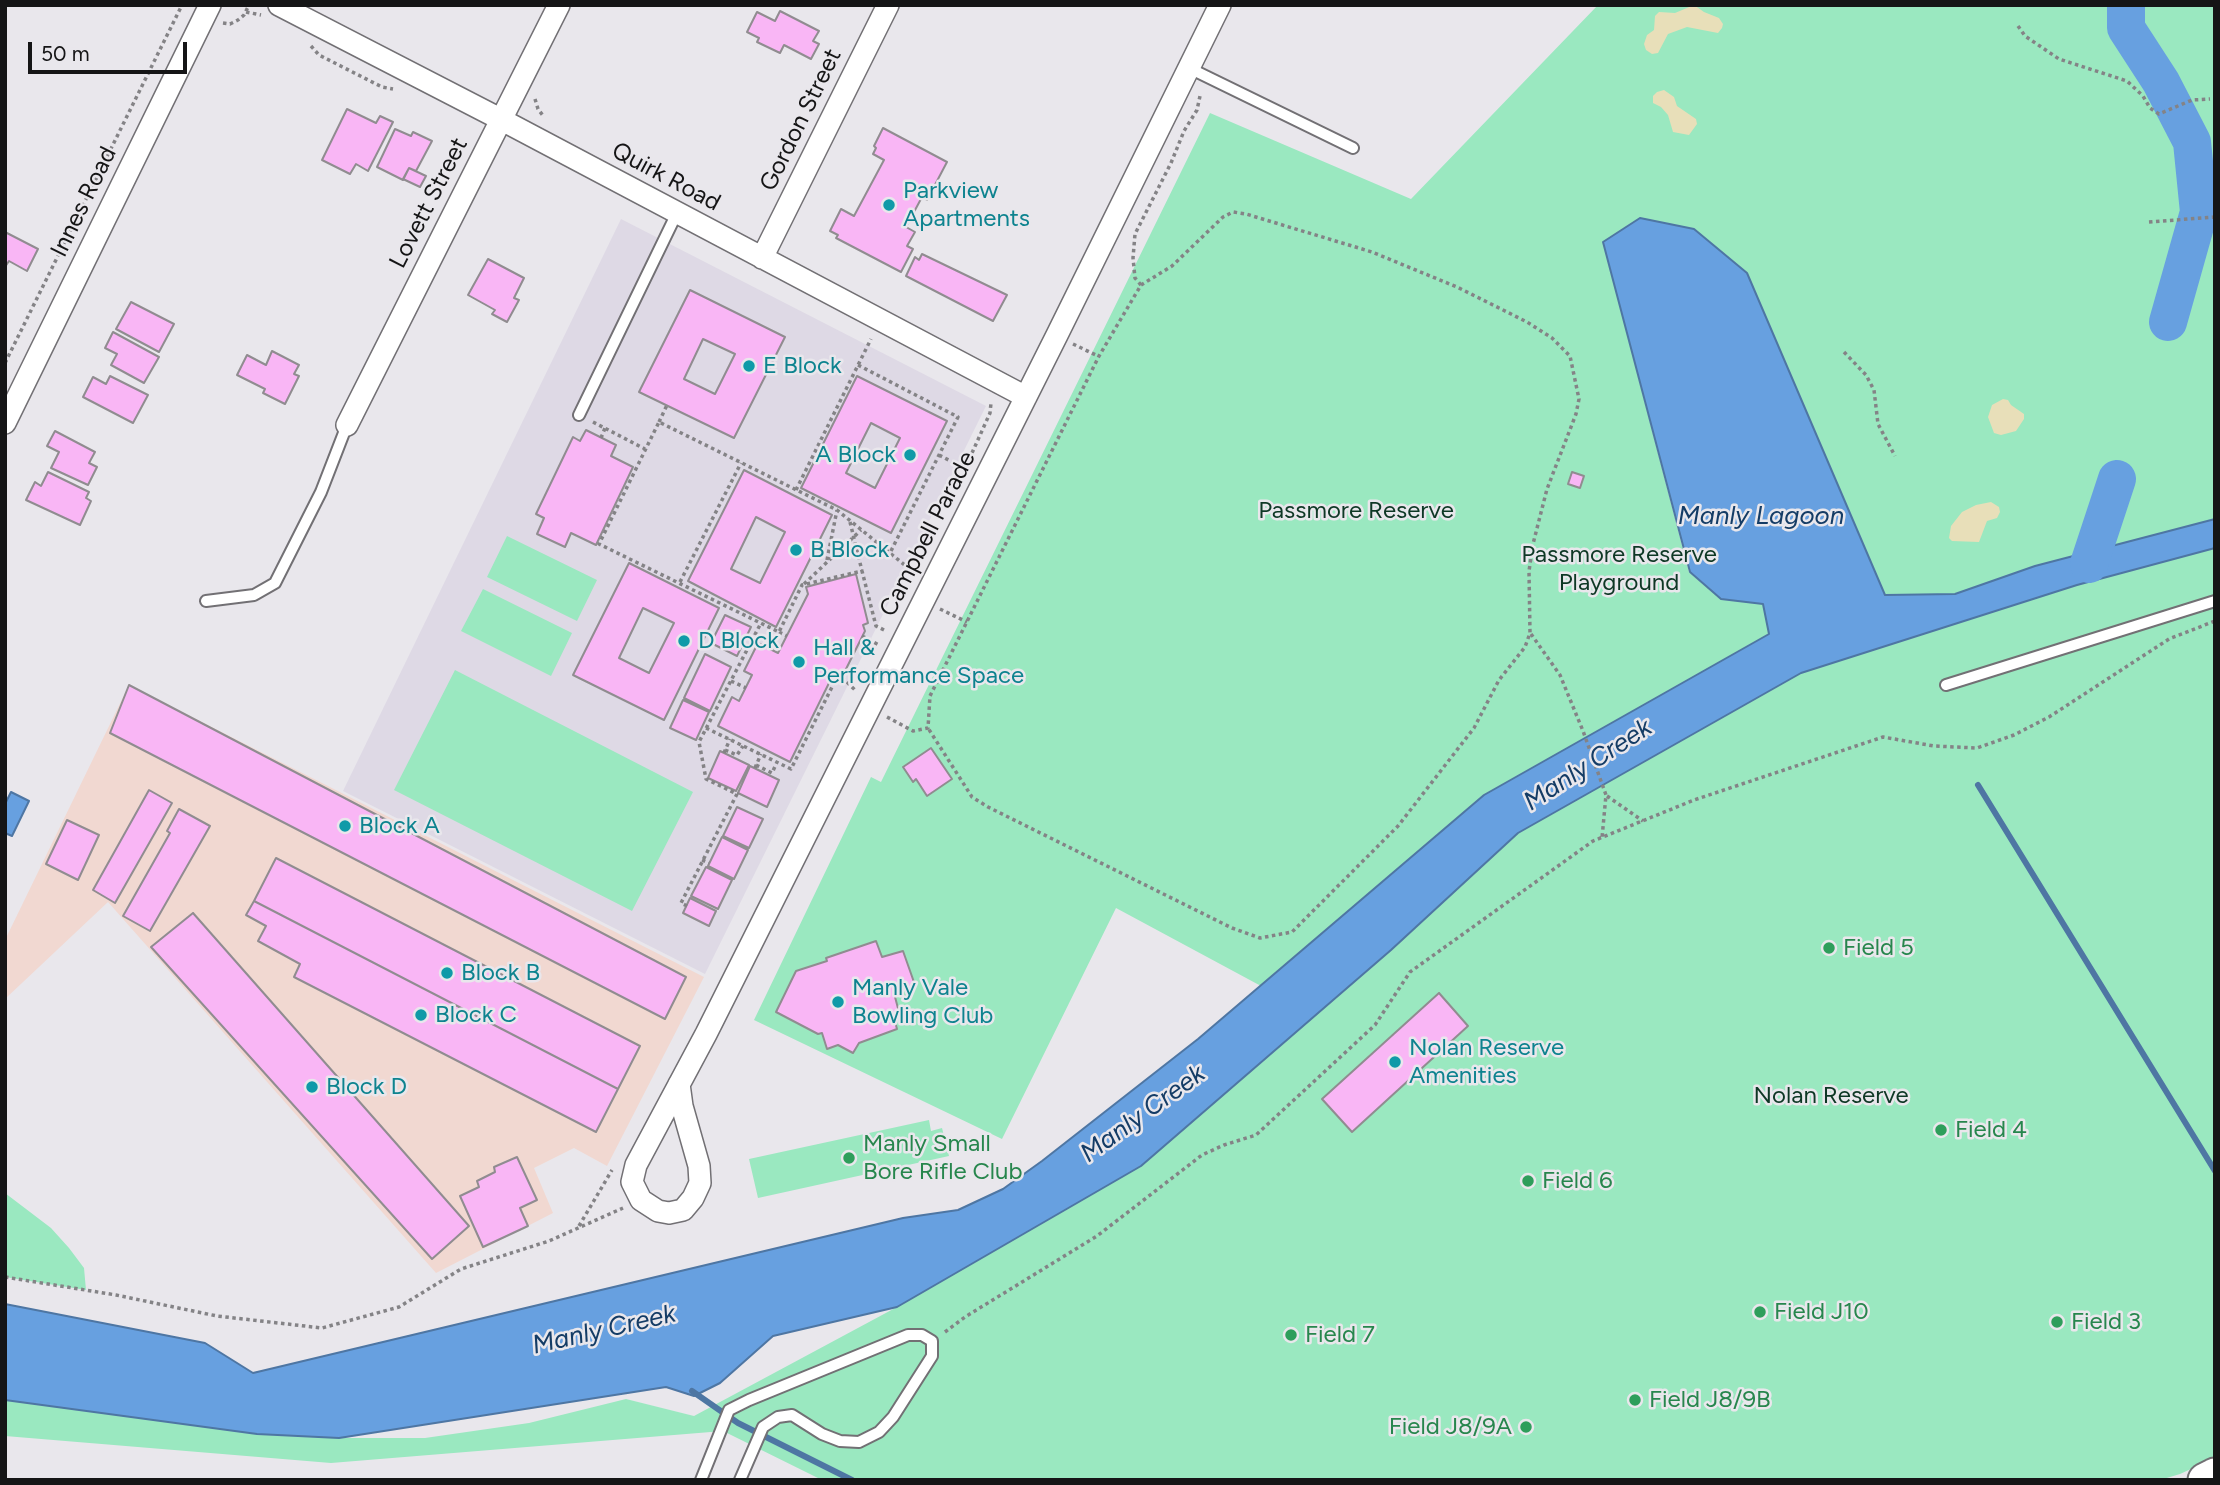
<!DOCTYPE html>
<style>
body{margin:0}
#map{position:relative;width:2220px;height:1485px;overflow:hidden;background:#e9e7ec;font-family:Figtree,sans-serif}
canvas{display:block}
.frame{position:absolute;inset:0;border:7px solid #151516;pointer-events:none}
.scale{position:absolute;left:28px;top:42px;width:159px;height:32px;box-sizing:border-box;border:4px solid #151516;border-top:0;padding-left:9px;font-size:21px;line-height:24px;white-space:nowrap;color:#151516;-webkit-text-stroke:5px #e9e7ec;paint-order:stroke}
</style>
<div id="map">
<canvas width="2220" height="1485"></canvas>
<div class="frame"></div>
<div class="scale">50 m</div>
</div>
<script>
const g = document.querySelector('canvas').getContext('2d');
g.lineJoin = 'round';
function paint(path, color) {
  g.fillStyle = color;
  g.fill(path, 'evenodd');
}
function toPath(rows) {
  const path = new Path2D();
  for (const r of rows) {
    path.moveTo(r[0], r[1]);
    for (let i = 2; i < r.length; i += 2) path.lineTo(r[i], r[i + 1]);
  }
  return path;
}
function stroke(path, color, width, dash) {
  g.strokeStyle = color;
  g.lineWidth = width;
  g.lineCap = dash ? 'butt' : 'round';
  g.setLineDash(dash || []);
  g.stroke(path);
}
function write(font, color, halo, rows, align = 'center') {
  g.font = font + ' Figtree,sans-serif';
  g.lineWidth = 5;
  g.setLineDash([]);
  g.textBaseline = 'middle';
  g.strokeStyle = halo;
  g.fillStyle = color;
  for (const [text, x, y, turn = 0] of rows) {
    g.save();
    g.translate(x, y);
    g.rotate((+turn || 0) * Math.PI / 180);
    g.textAlign = isNaN(turn) ? turn : align;
    if (halo) g.strokeText(text, 0, 0);
    g.fillText(text, 0, 0);
    g.restore();
  }
}
paint(toPath([
 [621,219,986,406,705,974,343,791]
]), '#ded9e5');
paint(toPath([
 [129,685,704,977,607,1166,574,1148,534,1168,553,1213,436,1273,108,902,5,999,5,940]
]), '#f1d8d1');
paint(toPath([
 [1598,5,2215,5,2215,519,2035,566,1955,594,1885,595,1747,273,1603,242,1689,572,1721,599,1763,604,1769,634,1484,795,1261,986,1116,908,1002,1139,754,1020,871,777,881,782,1210,113,1411,199],
 [507,536,597,580,577,621,487,577],
 [2215,548,2215,1458,2180,1474,2160,1480,822,1480,723,1431,331,1463,5,1436,5,1397,339,1438,425,1438,529,1423,626,1399,694,1416,897,1307,1141,1166,1391,950,1518,833,1801,673,2077,585],
 [483,589,572,633,551,676,461,631],
 [455,670,693,792,632,911,394,790],
 [929,1120,931,1131,942,1128,949,1156,758,1198,749,1159],
 [5,1193,51,1228,69,1248,84,1268,86,1290,5,1277]
]), '#9ae8c0');
paint(toPath([
 [1694,5,1704,12,1719,18,1723,24,1722,28,1718,33,1687,27,1668,34,1658,53,1652,54,1646,50,1644,44,1647,35,1654,30,1655,16,1659,12,1675,13],
 [1664,90,1674,97,1677,106,1696,119,1697,124,1689,135,1673,132,1668,115,1661,107,1653,103,1653,96,1657,92],
 [2003,399,2008,400,2011,405,2024,414,2024,419,2016,431,2001,435,1994,433,1988,417,1992,405],
 [1991,502,1999,507,2000,512,1997,518,1987,521,1979,542,1952,541,1949,538,1951,526,1962,512,1976,505]
]), '#e8dfb9');
const water = toPath([
 [1640,218,1694,229,1747,273,1885,595,1955,594,2035,566,2215,519,2215,548,2077,585,1801,673,1518,833,1391,950,1141,1166,897,1307,773,1336,720,1383,694,1396,666,1387,339,1438,257,1434,5,1400,5,1304,205,1343,253,1373,903,1218,958,1210,1003,1189,1042,1161,1198,1039,1484,795,1769,634,1763,604,1721,599,1690,572,1603,242,1640,218],
 [11,792,29,801,12,836,5,833,5,804,11,792]
]);
paint(water, '#67a0e0');
stroke(water, '#4e76a3', 2);
stroke(toPath([
 [1978,785,2215,1171],
 [692,1391,738,1423,852,1480]
]), '#4e76a3', 6);
stroke(toPath([
 [2126,5,2126,28,2161,82,2192,142,2199,212,2168,322],
 [2089,564,2117,479]
]), '#67a0e0', 38);
const building = toPath([
 [780,11,819,31,813,41,819,44,811,59,784,45,780,53,757,42,759,38,747,32,757,12,775,21,780,11],
 [347,109,376,123,380,116,393,122,368,171,356,164,350,174,322,160,347,109],
 [883,128,947,162,927,200,922,197,906,227,915,232,907,246,913,249,901,272,836,238,838,235,830,231,841,209,854,216,884,160,873,154,876,148,874,146,883,128],
 [395,129,411,136,413,132,432,141,416,171,409,168,403,180,377,167,395,129],
 [409,168,426,176,420,187,403,179,409,168],
 [5,232,38,249,27,271,9,261,5,267,5,232],
 [922,254,1007,295,993,321,906,276,915,257,919,260,922,254],
 [488,259,524,278,514,298,519,300,507,322,492,314,495,310,468,295,488,259],
 [690,290,785,337,734,438,639,392,690,290],
 [703,339,735,354,715,394,684,379,703,339],
 [131,302,174,324,159,352,116,329,131,302],
 [113,332,159,357,144,383,111,365,117,354,105,348,113,332],
 [272,351,299,365,294,374,299,376,285,404,263,393,265,389,237,375,247,355,266,365,272,351],
 [110,376,148,395,133,423,83,397,93,377,106,384,110,376],
 [857,376,947,421,891,533,801,488,857,376],
 [871,423,900,438,875,488,846,473,871,423],
 [586,430,616,445,611,456,633,467,596,545,571,533,565,547,537,534,544,518,536,514,573,437,580,441,586,430],
 [55,431,95,452,89,463,97,467,88,485,51,468,59,452,47,446,55,431],
 [744,470,832,515,776,627,688,581,744,470],
 [756,517,785,532,760,583,731,569,756,517],
 [48,472,89,492,86,498,91,501,80,525,26,500,35,482,41,486,48,472],
 [1572,472,1584,476,1580,488,1568,484,1572,472],
 [629,563,719,608,664,720,573,675,629,563],
 [643,608,674,623,649,673,619,658,643,608],
 [856,574,868,623,863,625,865,631,839,683,831,679,790,762,718,726,732,697,739,701,752,675,744,671,758,643,778,653,808,594,806,587,856,574],
 [725,615,751,627,737,656,711,643,725,615],
 [705,654,731,667,710,711,684,698,705,654],
 [129,685,686,977,665,1019,110,733,129,685],
 [683,700,709,712,696,740,670,728,683,700],
 [931,748,952,779,927,796,916,779,913,782,903,767,931,748],
 [720,751,749,765,736,791,708,778,720,751],
 [750,766,779,780,767,807,738,793,750,766],
 [149,790,172,803,115,903,93,890,149,790],
 [737,807,763,819,749,848,723,836,737,807],
 [179,809,210,826,150,931,123,916,170,833,167,831,179,809],
 [67,820,99,835,78,880,46,864,67,820],
 [722,837,748,850,734,879,708,866,722,837],
 [276,858,640,1046,618,1089,254,901,276,858],
 [706,867,732,880,718,909,691,896,706,867],
 [690,898,716,911,709,926,683,913,690,898],
 [254,901,618,1089,596,1132,294,977,300,964,258,941,266,926,246,915,254,901],
 [193,913,469,1226,432,1259,151,947,193,913],
 [876,941,882,957,903,951,915,985,894,993,900,1016,894,1018,897,1029,859,1043,853,1053,838,1045,827,1049,822,1033,818,1034,776,1012,796,971,827,961,826,958,876,941],
 [1439,993,1468,1026,1352,1132,1322,1099,1439,993],
 [517,1157,537,1200,520,1208,528,1226,483,1247,460,1196,479,1187,477,1181,495,1172,494,1167,517,1157]
]);
paint(building, '#f9b6f5');
stroke(building, '#908c90', 2);
const lane = toPath([
 [1189,68,1353,148],
 [579,415,677,213],
 [206,601,254,595,275,583,321,492,347,425],
 [1946,685,2215,601],
 [701,1480,729,1410,749,1400,908,1335,922,1335,932,1341,932,1356,893,1417,879,1432,859,1442,840,1441,822,1434,792,1415,778,1417,763,1427,740,1480]
]);
const street = toPath([
 [279,5,502,120,1026,397],
 [762,258,888,5],
 [5,423,210,5],
 [347,425,559,5],
 [679,1084,682,1106,699,1166,700,1183,693,1198,683,1210,669,1213,658,1211,641,1200,632,1182,636,1165,706,1034,1057,335,1220,5]
]);
const primary = toPath([
 [2205,1480,2215,1475]
]);
stroke(lane, '#727074', 14);
stroke(street, '#727074', 24);
stroke(primary, '#727074', 37);
stroke(toPath([
 [246,12,261,15],
 [223,23,230,24,238,20,244,15,249,5],
 [2018,26,2025,36,2059,59,2127,81,2143,96,2150,108,2159,114,2192,100,2210,99],
 [311,46,319,55,382,87,393,89],
 [535,99,538,109,544,117],
 [2149,222,2215,217],
 [1141,285,1135,278,1133,258,1135,234,1171,163,1184,131,1197,110,1200,96],
 [1073,344,1098,356],
 [1844,352,1866,375,1874,390,1878,424,1895,456],
 [5,363,182,5],
 [858,365,958,417,890,553],
 [593,422,645,449],
 [659,422,667,405],
 [601,438,605,428],
 [972,453,990,413,991,403],
 [939,455,968,470],
 [796,490,871,339],
 [850,522,862,571],
 [827,560,837,510],
 [680,582,741,463],
 [804,584,861,530],
 [940,609,967,622],
 [884,630,876,626,862,571,802,585,779,632,599,544,659,422,837,510,912,571,908,580],
 [779,632,787,636],
 [1531,634,1560,675,1583,731,1606,795,1602,838],
 [862,636,879,645],
 [842,677,855,690],
 [731,681,746,688],
 [887,717,913,731,928,728,930,696,1099,356,1141,285,1172,266,1223,217,1233,212,1246,214,1372,252,1457,287,1527,322,1552,338,1570,356,1579,399,1576,414,1547,489,1533,544,1529,571,1530,633,1525,647,1499,680,1474,728,1398,826,1292,932,1260,938,1232,928,988,807,972,797,928,728],
 [706,728,791,769,835,681],
 [725,750,737,755,743,746],
 [724,753,730,739],
 [756,765,772,773,777,762],
 [755,768,761,754],
 [1607,796,1643,821],
 [702,860,709,863],
 [687,906,681,903,737,794,706,779,699,742,761,623],
 [579,1226,612,1170],
 [5,1277,116,1295,217,1316,322,1328,399,1307,461,1269,549,1241,623,1208],
 [945,1332,965,1317,1097,1236,1202,1155,1224,1145,1256,1135,1375,1025,1410,972,1593,841,1694,800,1883,737,1934,746,1977,748,2014,735,2049,717,2169,639,2215,621]
]), '#848386', 3.5, [3.5, 3.5]);
stroke(lane, '#fff', 10);
stroke(street, '#fff', 21);
stroke(primary, '#fff', 33);
for (const [x, y, r, color] of [
 [889,205,7,"#0f9aa8"],
 [749,366,7,"#0f9aa8"],
 [910,455,7,"#0f9aa8"],
 [796,550,7,"#0f9aa8"],
 [684,641,7,"#0f9aa8"],
 [799,662,7,"#0f9aa8"],
 [345,826,7,"#0f9aa8"],
 [1829,948,7,"#2e9e5b"],
 [447,973,7,"#0f9aa8"],
 [838,1002,7,"#0f9aa8"],
 [421,1015,7,"#0f9aa8"],
 [1395,1062,7,"#0f9aa8"],
 [312,1087,7,"#0f9aa8"],
 [1941,1130,7,"#2e9e5b"],
 [849,1158,7,"#2e9e5b"],
 [1528,1181,7,"#2e9e5b"],
 [1760,1312,7,"#2e9e5b"],
 [2057,1322,7,"#2e9e5b"],
 [1291,1335,7,"#2e9e5b"],
 [1635,1400,7,"#2e9e5b"],
 [1526,1427,7,"#2e9e5b"]
]) {
  const dot = new Path2D();
  dot.arc(x, y, r, 0, 2 * Math.PI);
  g.fillStyle = color;
  g.fill(dot);
  stroke(dot, '#e9e7ec', 2.5);
}
write('24px', '#151516', '#e9e7ec', [
 ["Gordon Street",801,120,-64],
 ["Quirk Road",666,177,28],
 ["Innes Road",84,202,-64],
 ["Lovett Street",429,203,-63],
 ["Campbell Parade",928,534,-63]
]);
write('24px', '#0d838f', '#e9e7ec', [
 ["Parkview",903,191],
 ["Apartments",903,219],
 ["E Block",763,366],
 ["A Block",896,455,"right"],
 ["B Block",810,550],
 ["D Block",698,641],
 ["Hall &",813,648],
 ["Performance Space",813,676],
 ["Block A",359,826],
 ["Block B",461,973],
 ["Manly Vale",852,988],
 ["Bowling Club",852,1016],
 ["Block C",435,1015],
 ["Nolan Reserve",1409,1048],
 ["Amenities",1409,1076],
 ["Block D",326,1087]
], 'left');
write('24px', '#0e3825', '#e9e7ec', [
 ["Passmore Reserve",1356,511],
 ["Passmore Reserve",1619,555],
 ["Playground",1619,583],
 ["Nolan Reserve",1831,1096]
]);
write('24px', '#27864d', '#e9e7ec', [
 ["Field 5",1843,948],
 ["Field 4",1955,1130],
 ["Manly Small",863,1144],
 ["Bore Rifle Club",863,1172],
 ["Field 6",1542,1181],
 ["Field J10",1774,1312],
 ["Field 3",2071,1322],
 ["Field 7",1305,1335],
 ["Field J8/9B",1649,1400],
 ["Field J8/9A",1512,1427,"right"]
], 'left');
write('italic 26px', '#143c66', '#e9e7ec', [
 ["Manly Lagoon",1761,516],
 ["Manly Creek",1588,765,-33],
 ["Manly Creek",1143,1114,-36],
 ["Manly Creek",604,1330,-13]
]);
</script>
